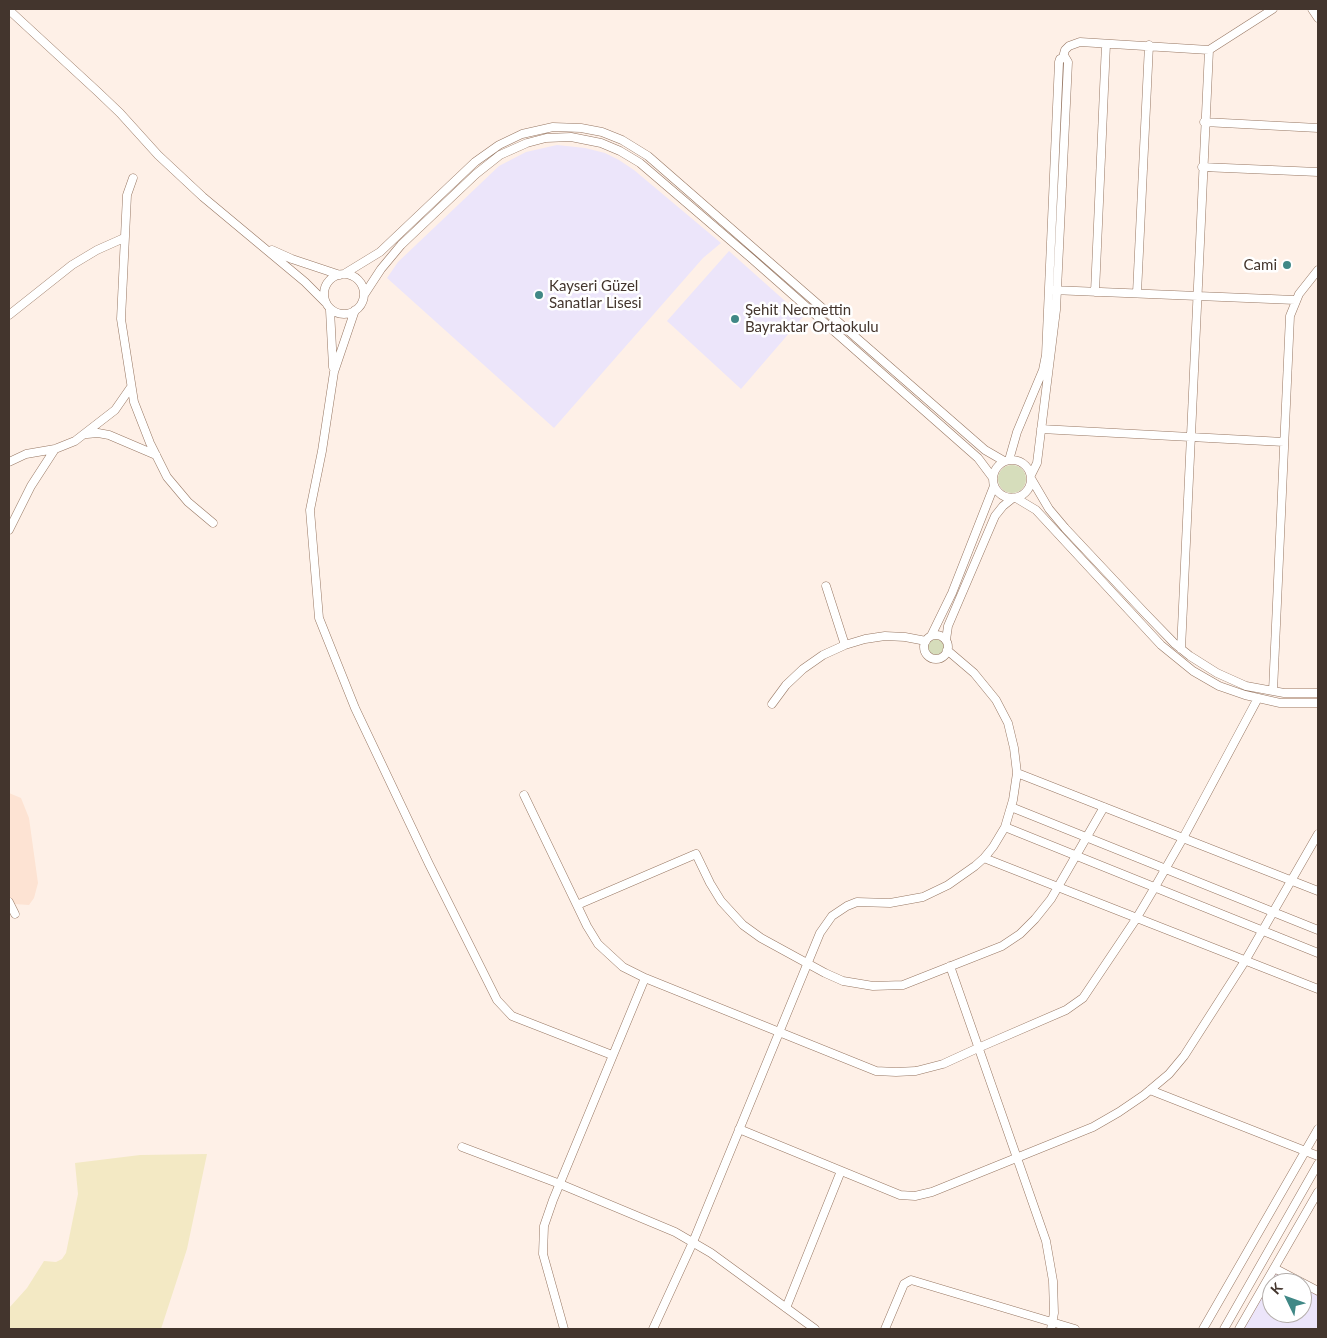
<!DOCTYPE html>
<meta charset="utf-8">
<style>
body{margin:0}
#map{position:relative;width:1327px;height:1338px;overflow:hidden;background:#fef0e7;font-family:Lato,sans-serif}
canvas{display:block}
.frame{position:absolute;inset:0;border:10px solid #43352d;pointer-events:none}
.north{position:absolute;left:1262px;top:1273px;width:50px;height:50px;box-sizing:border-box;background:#fff;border:1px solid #b4aeab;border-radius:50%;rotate:312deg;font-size:14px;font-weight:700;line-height:20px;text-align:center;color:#43352d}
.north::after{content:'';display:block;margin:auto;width:18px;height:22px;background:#408886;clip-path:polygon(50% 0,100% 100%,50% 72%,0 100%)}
</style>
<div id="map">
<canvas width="1327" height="1338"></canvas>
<div class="frame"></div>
<div class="north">K</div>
</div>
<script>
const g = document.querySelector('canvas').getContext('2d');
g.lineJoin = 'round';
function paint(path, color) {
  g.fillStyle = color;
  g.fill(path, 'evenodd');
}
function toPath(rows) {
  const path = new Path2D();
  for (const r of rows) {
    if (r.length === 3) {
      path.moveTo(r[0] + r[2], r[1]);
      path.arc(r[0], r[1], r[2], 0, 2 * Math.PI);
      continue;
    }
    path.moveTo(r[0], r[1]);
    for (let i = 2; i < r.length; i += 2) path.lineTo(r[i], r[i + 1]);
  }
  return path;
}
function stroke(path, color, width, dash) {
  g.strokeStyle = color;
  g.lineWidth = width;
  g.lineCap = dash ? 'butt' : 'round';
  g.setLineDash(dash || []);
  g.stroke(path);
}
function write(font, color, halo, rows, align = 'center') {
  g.font = font + ' Lato,sans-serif';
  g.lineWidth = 5;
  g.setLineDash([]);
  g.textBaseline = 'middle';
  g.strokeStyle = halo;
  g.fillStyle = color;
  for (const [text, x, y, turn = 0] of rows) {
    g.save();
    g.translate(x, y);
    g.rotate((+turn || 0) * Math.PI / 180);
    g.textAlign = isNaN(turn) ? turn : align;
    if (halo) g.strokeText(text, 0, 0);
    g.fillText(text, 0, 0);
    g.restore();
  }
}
paint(toPath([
 [9,793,21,798,29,818,38,883,34,898,29,905,14,904,9,898]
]), '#fde3d3');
paint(toPath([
 [557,145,585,148,605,153,619,160,634,170,721,243,703,258,554,428,387,278,398,262,499,166,526,152],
 [729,251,803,317,741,389,667,321],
 [1274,1268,1318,1291,1318,1329,1244,1329,1240,1327],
 [1272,1283,1302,1283,1302,1313,1272,1313]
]), '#ece5fa');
paint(toPath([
 [1012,479,14],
 [936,647,8]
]), '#d6ddbb');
paint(toPath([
 [207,1154,187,1249,161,1329,9,1329,9,1308,27,1288,44,1261,56,1262,62,1259,66,1253,78,1194,75,1163,140,1155]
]), '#f3e9c4');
const minor = toPath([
 [1312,9,1318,18],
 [9,10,98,92,120,113,158,155,203,197,305,282,325,302],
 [1063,57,1065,50,1069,46,1080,42,1209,50,1273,9],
 [1204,122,1318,128],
 [1202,167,1318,172],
 [133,178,127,195,121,319,134,402,150,443,167,477,188,502,213,523],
 [272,250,292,259,340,275],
 [344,274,380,252,475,162,499,145,522,134,553,127,581,128,602,132,622,140,648,156,985,450,1004,461],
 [344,294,20],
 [1052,290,1295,300],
 [1095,292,1106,44],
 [1137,293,1149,45],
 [364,295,381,269,401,245,476,174,500,155,527,143,546,138,571,137,601,143,620,151,640,163,751,258,978,458,993,478],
 [330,310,333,367],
 [355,310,334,372,322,451,310,510,319,618,355,708,429,864,497,1000,512,1016,612,1055],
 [9,315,72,265,97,250,124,238],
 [1041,429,1284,442],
 [87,434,98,433,109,435,156,455],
 [1012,479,19],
 [1009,460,1017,432,1043,370,1046,355,1059,62,1060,59,1065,57,1068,62,1056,310,1037,463,1031,475],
 [9,462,26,454,55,449,75,441,115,410,131,387],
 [1032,480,1049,509,1065,528,1144,612,1175,644,1190,656,1217,673,1246,686,1284,693,1318,693],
 [1016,498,1036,510,1161,645,1193,671,1219,686,1245,695,1280,703,1318,703],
 [9,530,31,486,55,449],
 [826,586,845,645],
 [936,647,12],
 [931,636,952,593,994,486],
 [946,640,948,626,995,516,1003,506,1013,498],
 [1181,649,1209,50],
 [947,650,974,673,996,700,1008,723,1014,748,1017,773,1013,800,1005,827,993,847,984,858],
 [1273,691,1290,316,1299,294,1318,270],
 [772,704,786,685,803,669,823,655,845,645,865,639,885,636,905,637,926,641],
 [1017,773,1318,891],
 [524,795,587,926,598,944,623,967,645,978,876,1071,896,1072,916,1071,943,1064,978,1048,1066,1010,1083,998,1136,919,1155,887,1183,838,1258,698],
 [1011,807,1318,930],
 [1005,827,1318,953],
 [9,902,15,914],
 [577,905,696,854,710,883,721,901,743,925,761,938,825,973,843,981,873,986,903,985,1002,946,1020,934,1035,919,1051,899,1104,807],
 [950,966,1046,1241,1053,1281,1054,1313,1051,1329],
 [1150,1090,1318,1156],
 [739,1129,900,1195,915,1196,932,1192,1093,1127,1119,1112,1144,1095,1169,1074,1184,1056,1245,961,1318,834],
 [462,1147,560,1184,675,1232,711,1253,815,1329],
 [1274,1268,1318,1291],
 [786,1308,841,1171],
 [564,1329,543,1254,544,1226,553,1200,645,978],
 [653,1329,693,1242,820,933,832,916,847,906,857,902,890,903,923,897,948,885,975,866,984,858,1318,989],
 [885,1329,904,1284,911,1280,1075,1329],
 [1203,1329,1318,1129],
 [1224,1329,1318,1164],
 [1239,1329,1318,1192]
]);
stroke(minor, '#977763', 9);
stroke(minor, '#fff', 8);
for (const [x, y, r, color] of [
 [1287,265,5,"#408886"],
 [539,295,5,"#408886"],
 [735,319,5,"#408886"]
]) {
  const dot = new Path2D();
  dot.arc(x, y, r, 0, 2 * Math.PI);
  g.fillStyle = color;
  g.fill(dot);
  stroke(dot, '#fff', 2);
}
write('15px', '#43352d', '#fff', [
 ["Cami",1277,265,"right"],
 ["Kayseri Güzel",549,286],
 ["Sanatlar Lisesi",549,303],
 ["Şehit Necmettin",745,310],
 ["Bayraktar Ortaokulu",745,327]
], 'left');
</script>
